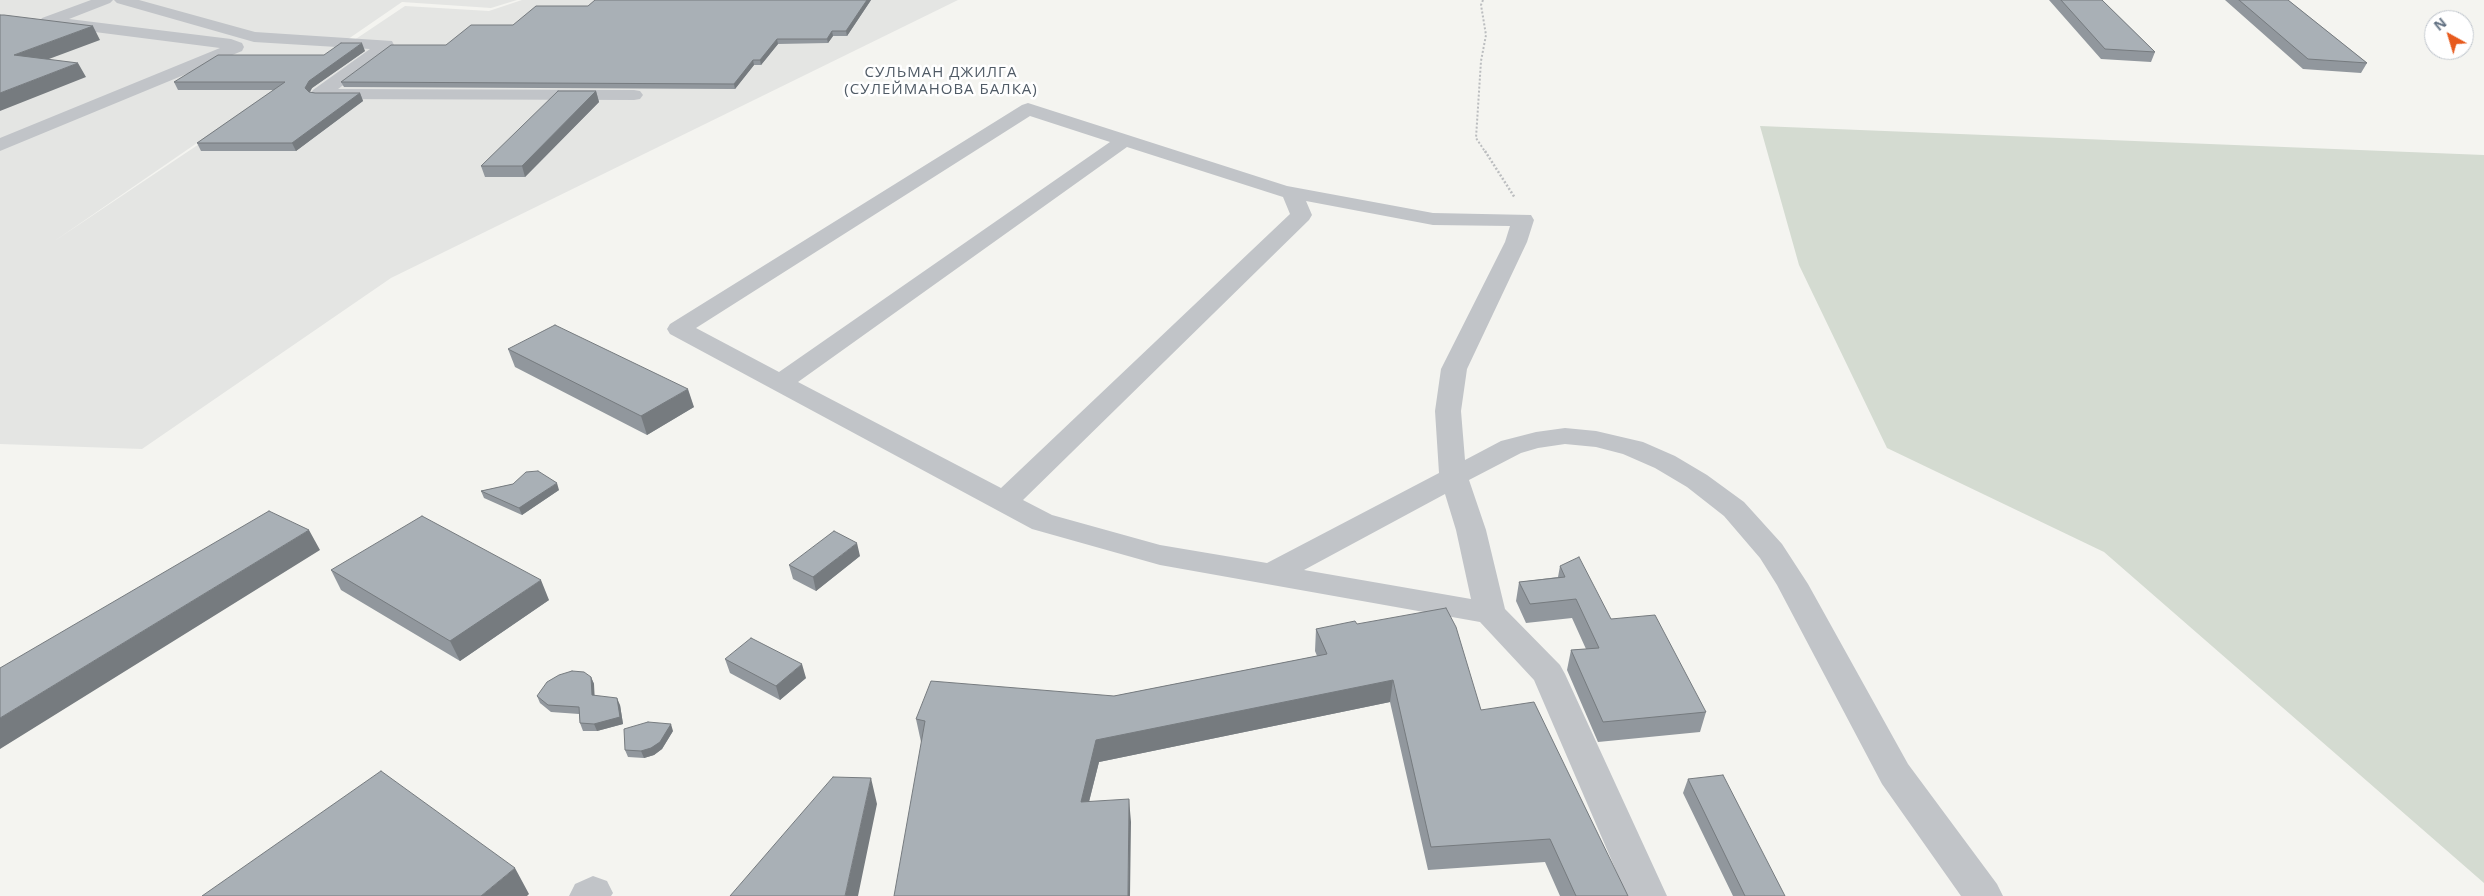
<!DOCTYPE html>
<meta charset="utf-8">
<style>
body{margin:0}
#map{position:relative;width:2484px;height:896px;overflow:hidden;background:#f4f4f0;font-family:"Open Sans",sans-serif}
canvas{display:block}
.north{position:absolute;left:2424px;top:10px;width:50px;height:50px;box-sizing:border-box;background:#fff;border:1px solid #c0c6cd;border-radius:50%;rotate:321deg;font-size:14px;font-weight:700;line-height:20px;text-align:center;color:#627182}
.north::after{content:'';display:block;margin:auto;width:18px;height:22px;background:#e75a1d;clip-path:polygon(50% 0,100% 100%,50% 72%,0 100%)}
</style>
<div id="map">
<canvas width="2484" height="896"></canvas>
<div class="north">N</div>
</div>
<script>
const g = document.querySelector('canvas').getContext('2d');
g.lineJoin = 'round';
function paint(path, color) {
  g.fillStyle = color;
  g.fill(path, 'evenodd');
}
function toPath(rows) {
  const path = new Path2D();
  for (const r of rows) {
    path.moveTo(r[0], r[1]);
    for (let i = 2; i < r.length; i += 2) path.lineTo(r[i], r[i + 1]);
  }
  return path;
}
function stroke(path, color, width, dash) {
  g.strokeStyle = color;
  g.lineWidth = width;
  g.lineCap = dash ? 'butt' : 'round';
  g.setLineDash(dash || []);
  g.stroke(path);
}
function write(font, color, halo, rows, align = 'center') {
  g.font = font + ' "Open Sans",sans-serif';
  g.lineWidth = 5;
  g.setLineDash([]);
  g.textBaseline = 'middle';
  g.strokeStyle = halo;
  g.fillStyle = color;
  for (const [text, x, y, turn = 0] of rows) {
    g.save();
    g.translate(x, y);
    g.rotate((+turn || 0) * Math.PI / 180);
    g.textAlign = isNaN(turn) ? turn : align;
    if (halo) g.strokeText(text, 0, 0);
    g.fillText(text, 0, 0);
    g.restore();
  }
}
paint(toPath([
 [0,0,517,0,491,8,402,2,53,242,405,6,489,11,522,0,958,0,391,278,142,449,0,444]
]), '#e4e5e3');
paint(toPath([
 [1760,126,2484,155,2484,883,2104,552,1887,448,1799,265]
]), '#d4dbd1');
stroke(toPath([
 [1483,0,1481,5,1486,35,1481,61,1476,138,1486,153]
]), '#bbbdbf', 2, [2, 2]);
stroke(toPath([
 [1485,151,1515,198]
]), '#bbbdbf', 2.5, [2, 2]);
paint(toPath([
 [91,0,113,0,110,3,69,19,231,39,242,43,244,47,242,51,0,151,0,138,220,48,48,26,40,21,42,18,91,0],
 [114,0,139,0,255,32,392,41,394,45,392,49,338,89,634,90,640,91,643,95,640,99,634,100,319,99,313,98,310,94,313,90,370,49,254,42,117,3,114,0],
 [1028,103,1287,186,1433,213,1531,215,1534,220,1527,242,1467,369,1461,411,1465,460,1501,441,1536,432,1565,428,1596,431,1643,442,1675,456,1707,475,1744,502,1782,544,1808,584,1908,764,1997,884,2003,896,1961,896,1882,784,1777,585,1760,558,1724,516,1687,487,1655,468,1623,454,1596,447,1565,444,1538,448,1521,453,1469,480,1486,530,1505,609,1560,665,1565,674,1667,896,1627,896,1534,680,1480,622,1160,565,1032,529,670,334,667,329,670,324,1022,105,1028,103],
 [1030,116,1110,142,779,372,696,328,1030,116],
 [1127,147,1283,197,1290,214,1001,488,798,382,1127,147],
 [1306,201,1433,225,1510,226,1505,242,1441,369,1435,411,1439,473,1267,563,1160,545,1052,515,1023,500,1309,220,1312,215,1306,201],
 [1445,494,1456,530,1471,599,1304,570,1445,494],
 [593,876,607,881,613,893,611,896,569,896,575,884,593,876]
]), '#c1c4c8');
paint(toPath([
 [871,0,847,36,833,36,828,43,778,44,761,65,754,65,735,89,344,87,341,82,446,45,513,25,588,6],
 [2049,0,2102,0,2155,52,2151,62,2101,59],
 [2225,0,2288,0,2367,63,2361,73,2303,69],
 [365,51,312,88,310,92,315,93,360,93,363,101,296,151,201,151,197,143,274,90,178,90,174,82],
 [596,91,599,102,525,177,485,177,481,166],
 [508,349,694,407,647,435,515,367],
 [513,484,559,490,522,515,484,498,481,491],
 [860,556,816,591,793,579,789,565],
 [1560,566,1611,619,1706,712,1700,732,1598,742,1567,670,1571,650,1586,649,1572,618,1526,623,1516,601,1519,582,1558,577],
 [331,570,549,600,460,661,341,590],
 [1357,624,1481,710,1628,896,1560,896,1545,862,1428,870,1390,702,1099,762,1089,802,1131,822,921,742,916,719,1114,696,1317,656,1315,651,1316,629],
 [725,659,806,678,780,700,730,673],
 [591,677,594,684,594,696,620,705,623,724,597,731,583,731,580,723,579,714,551,712,540,703,537,696],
 [673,731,662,749,654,755,644,758,628,757,625,750],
 [1688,779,1785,896,1733,896,1683,793]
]), '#91979d');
paint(toPath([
 [867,0,871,0,847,36,846,31],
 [93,26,100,40,22,69,14,55],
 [832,31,833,36,828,43,827,39],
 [777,39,778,44,761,65,760,60],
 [362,43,365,51,312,88,308,95,305,88,309,81],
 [753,60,754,65,735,89,734,84],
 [78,63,86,77,0,111,0,93],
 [596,91,599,102,525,177,522,166],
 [360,93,363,101,296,151,292,143],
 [688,389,694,407,647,435,641,416],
 [557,483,559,490,522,515,519,508],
 [309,530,320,550,0,749,0,718],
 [857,543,860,556,816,591,813,577],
 [541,580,549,600,460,661,450,641],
 [802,664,806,678,780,700,776,686],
 [591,677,594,684,595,703,592,695],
 [1393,680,1390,702,1099,762,1083,825,1081,802,1096,740],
 [617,698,620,705,623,724,597,731,594,724],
 [671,724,673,731,662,749,654,755,644,758,641,751],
 [871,778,877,804,858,896,845,896],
 [1129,799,1131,822,1130,896,1128,896],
 [515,868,529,894,527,896,481,896]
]), '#767b7f');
const building = toPath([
 [595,0,867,0,846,31,832,31,827,39,777,39,760,60,753,60,734,84,341,82,391,45,446,45,471,25,513,25,536,6,588,6,595,0],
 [2061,0,2102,0,2155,52,2105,49,2061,0],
 [2239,0,2288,0,2367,63,2308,59,2239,0],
 [0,15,4,15,93,26,14,55,78,63,0,93,0,15],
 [341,43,362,43,309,81,305,88,309,92,315,93,360,93,292,143,197,143,285,82,174,82,218,55,324,55,341,43],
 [558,91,596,91,522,166,481,166,558,91],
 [555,325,688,389,641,416,508,349,555,325],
 [538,471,557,483,519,508,481,491,513,484,526,472,538,471],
 [269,511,309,530,0,718,0,668,269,511],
 [422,516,541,580,450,641,331,570,422,516],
 [834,531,857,543,813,577,789,565,834,531],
 [1579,557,1611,619,1655,615,1706,712,1603,722,1571,650,1599,648,1576,599,1530,604,1519,582,1565,577,1560,566,1579,557],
 [1446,608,1456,627,1481,710,1534,702,1628,896,1576,896,1550,839,1431,847,1393,680,1096,740,1081,802,1129,799,1128,896,894,896,925,721,916,719,931,681,1114,696,1327,654,1316,629,1355,621,1357,624,1446,608],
 [751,638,802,664,776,686,725,659,751,638],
 [572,671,584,672,591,677,592,695,617,698,620,717,594,724,580,723,579,707,548,705,537,696,547,682,559,675,572,671],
 [648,722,671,724,660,742,651,748,641,751,625,750,624,729,648,722],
 [381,771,515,868,481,896,202,896,381,771],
 [1723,775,1785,896,1745,896,1688,779,1723,775],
 [833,777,871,778,845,896,730,896,833,777]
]);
paint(building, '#a9b0b6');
stroke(building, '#767b7f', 1);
g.letterSpacing = '1px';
write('15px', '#505b66', '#fff', [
 ["СУЛЬМАН ДЖИЛГА",941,73],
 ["(СУЛЕЙМАНОВА БАЛКА)",941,90]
]);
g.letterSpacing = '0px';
</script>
